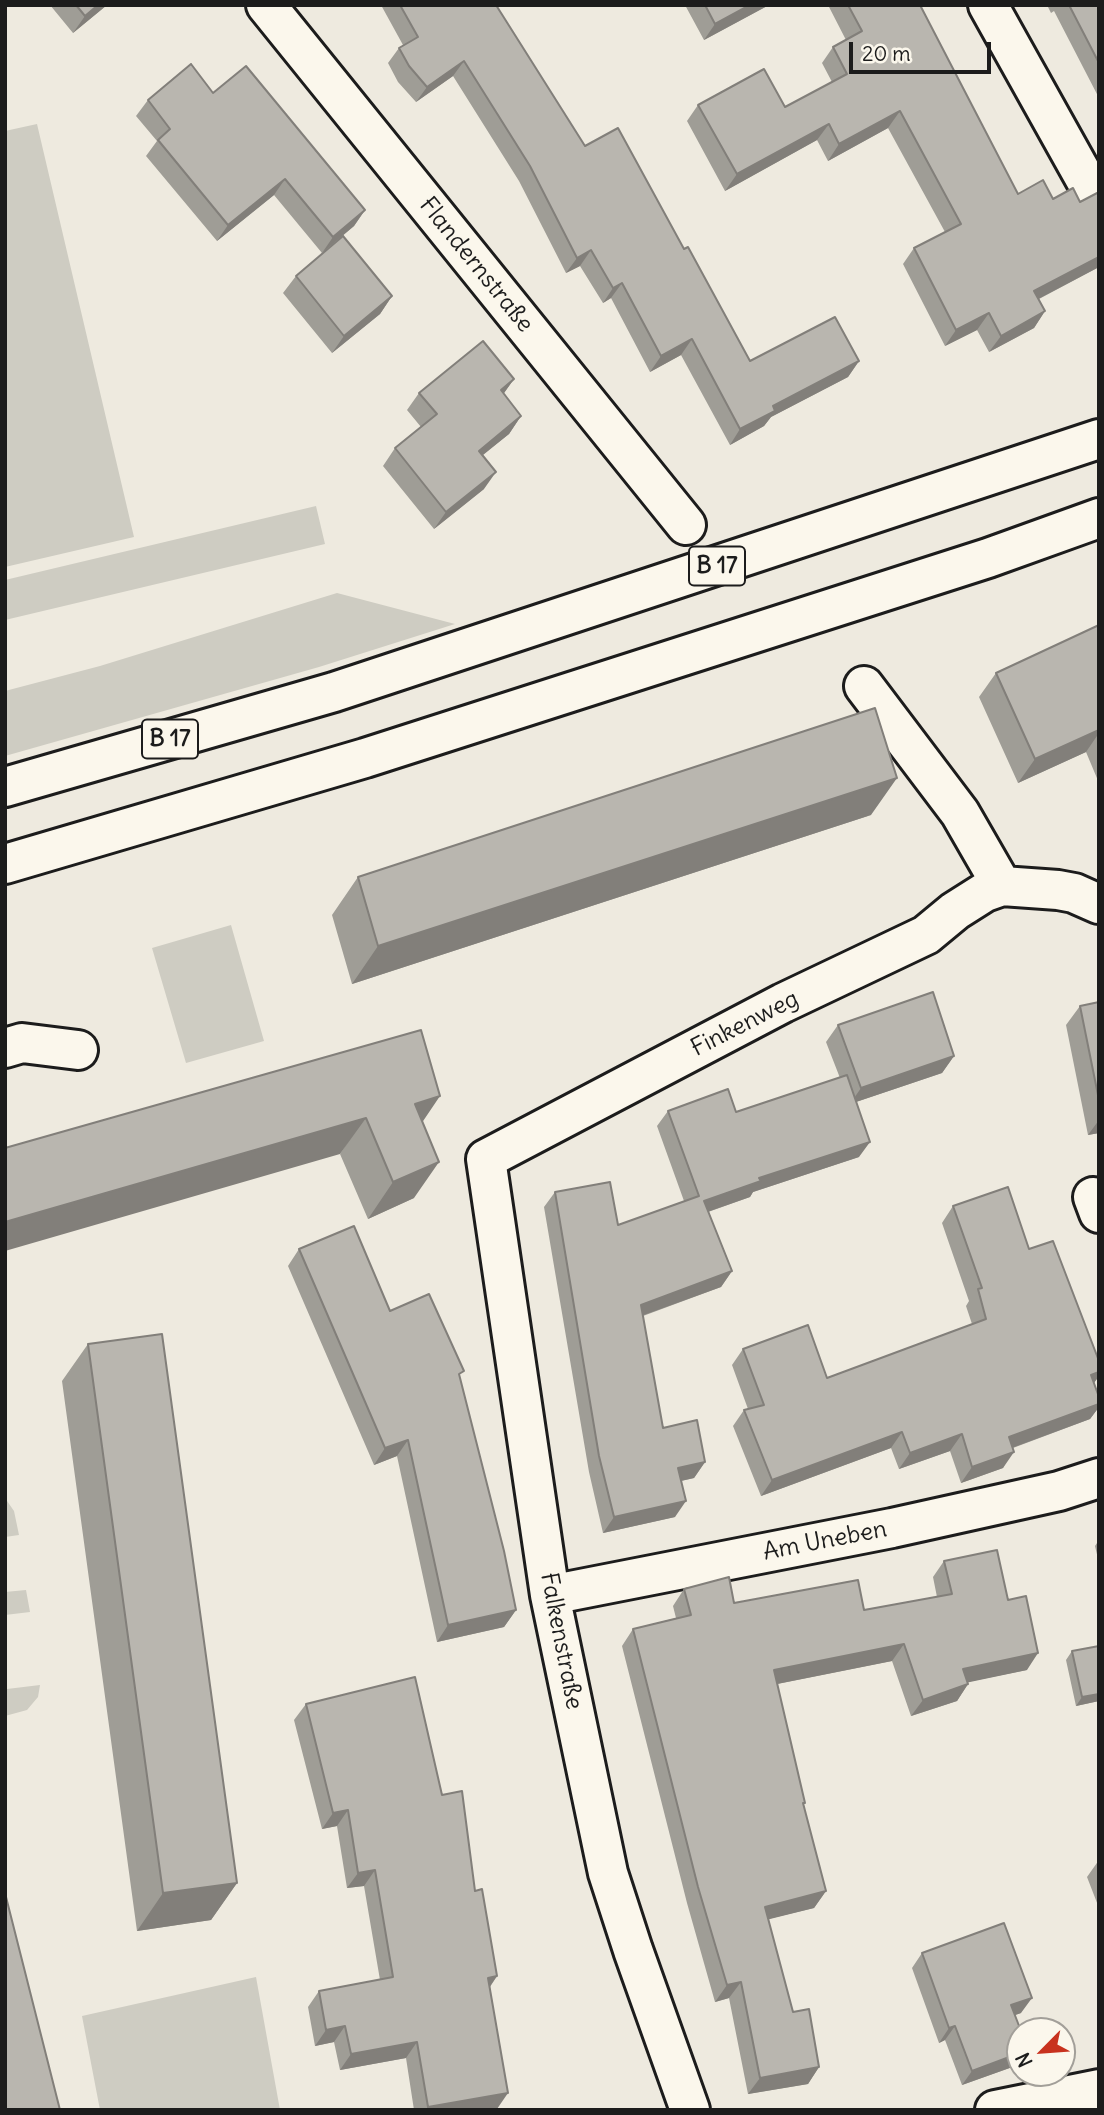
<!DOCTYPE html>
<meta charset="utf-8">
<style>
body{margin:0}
#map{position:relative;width:1104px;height:2115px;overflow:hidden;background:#eeeadf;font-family:Delius,sans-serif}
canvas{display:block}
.frame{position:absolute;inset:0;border:7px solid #1c1c1c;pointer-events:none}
.north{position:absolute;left:1006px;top:2017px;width:70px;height:70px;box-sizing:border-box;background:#fbf7ec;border:2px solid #a29f99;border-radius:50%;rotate:245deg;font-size:19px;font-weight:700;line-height:28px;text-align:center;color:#1c1c1c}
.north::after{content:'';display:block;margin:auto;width:24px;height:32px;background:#c8321e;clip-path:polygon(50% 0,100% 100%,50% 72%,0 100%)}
.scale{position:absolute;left:849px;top:42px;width:142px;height:32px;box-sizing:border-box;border:4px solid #1c1c1c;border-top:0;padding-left:9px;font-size:21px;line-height:24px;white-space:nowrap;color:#1c1c1c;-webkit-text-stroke:5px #fbf7ec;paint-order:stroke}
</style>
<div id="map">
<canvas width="1104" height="2115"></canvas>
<div class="frame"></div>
<div class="north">N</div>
<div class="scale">20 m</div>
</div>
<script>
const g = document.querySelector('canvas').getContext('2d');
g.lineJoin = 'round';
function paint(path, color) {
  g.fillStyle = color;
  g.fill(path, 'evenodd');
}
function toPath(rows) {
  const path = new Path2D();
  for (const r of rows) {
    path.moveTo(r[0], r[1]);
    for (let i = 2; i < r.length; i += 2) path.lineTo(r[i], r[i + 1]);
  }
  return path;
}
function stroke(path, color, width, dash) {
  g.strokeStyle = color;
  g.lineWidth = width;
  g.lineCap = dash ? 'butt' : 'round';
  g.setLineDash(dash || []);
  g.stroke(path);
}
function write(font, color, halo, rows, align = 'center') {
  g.font = font + ' Delius,sans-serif';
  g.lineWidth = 5;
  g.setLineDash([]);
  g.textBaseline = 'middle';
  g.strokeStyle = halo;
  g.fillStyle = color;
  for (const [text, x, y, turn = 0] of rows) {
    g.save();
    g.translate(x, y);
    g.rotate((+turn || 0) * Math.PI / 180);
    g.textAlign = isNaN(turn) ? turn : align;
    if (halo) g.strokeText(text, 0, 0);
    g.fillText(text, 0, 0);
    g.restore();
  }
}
paint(toPath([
 [37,124,134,537,5,567,5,131],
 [316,506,325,544,5,620,5,580],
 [337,593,455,624,319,667,5,756,5,691,100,666],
 [231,925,264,1041,186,1063,152,948],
 [5,1498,14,1511,19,1535,5,1537],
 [26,1590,30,1612,5,1615,5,1592],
 [5,1676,7,1689,40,1685,38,1697,27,1710,5,1716],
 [256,1977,280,2110,100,2110,82,2016]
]), '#ceccc2');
const minor = toPath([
 [266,5,686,525],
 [988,5,1089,186],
 [864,686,960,813,1002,886,1058,890,1074,893,1099,904],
 [5,1048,22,1043,78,1050],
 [1093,1197,1099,1213],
 [550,1595,892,1528,1059,1491,1099,1478],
 [690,2110,633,1950,608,1873,550,1595,486,1159,783,1003,926,935,955,911,985,892,1002,886],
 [995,2110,1099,2089]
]);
const highway = toPath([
 [5,787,334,692,1099,439],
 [5,864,365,758,988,558,1099,518]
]);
stroke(minor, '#1c1c1c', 44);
stroke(highway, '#1c1c1c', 44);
stroke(minor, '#fbf7ec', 38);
stroke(highway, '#fbf7ec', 38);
paint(toPath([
 [50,5,107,5,73,33],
 [381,5,496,5,585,146,684,249,750,361,859,361,848,377,771,417,764,426,730,445,681,355,650,372,611,298,603,303,580,266,566,273,519,181,453,76,416,102,398,82,388,63,399,48,403,45],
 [685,5,769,5,704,40],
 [828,5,920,5,1018,194,1080,202,1099,192,1099,267,1039,299,1045,311,1034,328,989,352,977,330,945,346,903,264,914,248,945,232,888,128,828,161,817,140,725,191,687,121,698,105,785,107,832,82,822,63,833,47,846,40],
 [1047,5,1099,5,1099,98,1054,11,1051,13],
 [213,93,365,210,354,226,322,253,274,195,217,241,146,156,157,141,136,116,148,100],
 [296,276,392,296,380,314,332,353,283,293],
 [514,379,503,394,521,416,509,434,482,455,484,489,434,529,383,466,395,448,421,427,407,410,419,393],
 [1099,625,1099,783,1086,752,1018,783,979,697,996,673],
 [871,815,352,984,332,915,358,877],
 [1099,1002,1099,1133,1088,1135,1066,1025,1080,1006],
 [838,1025,954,1056,942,1073,856,1102,859,1157,753,1192,750,1197,708,1212,732,1271,721,1287,643,1316,663,1428,705,1462,694,1478,681,1481,675,1517,603,1533,589,1472,544,1207,555,1192,618,1225,684,1201,657,1126,668,1111,736,1112,840,1078,826,1042],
 [421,1030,422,1122,414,1198,368,1219,340,1154],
 [953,1206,1029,1249,1099,1361,1099,1376,1094,1383,1099,1397,1099,1407,1090,1419,1013,1448,1003,1468,961,1483,950,1451,899,1469,891,1448,761,1496,733,1426,744,1410,748,1409,732,1365,743,1349,827,1378,972,1324,966,1306,969,1301,942,1223],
 [299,1249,390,1311,460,1377,516,1610,504,1627,437,1642,397,1456,374,1465,288,1266],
 [88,1344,237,1883,211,1920,137,1931,62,1381],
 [1099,1540,1099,1563,1095,1546],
 [944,1561,1008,1600,1027,1670,967,1682,968,1684,957,1701,911,1716,892,1661,777,1684,805,1803,803,1806,826,1891,814,1908,768,1919,793,2012,819,2067,808,2084,748,2094,729,1998,715,2002,687,1903,622,1646,633,1629,676,1618,673,1606,684,1589,734,1603,864,1610,937,1597,933,1577],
 [1099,1646,1099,1701,1076,1706,1066,1660,1072,1651],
 [306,1704,442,1795,475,1891,497,1976,490,1987,497,2109,414,2110,406,2058,340,2070,334,2042,315,2046,308,2007,319,1991,380,1980,364,1886,347,1888,337,1826,322,1829,294,1720],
 [1099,1860,1099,1908,1087,1877],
 [922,1953,1021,2013,1015,2015,1020,2031,1020,2062,1018,2065,962,2085,945,2040,939,2043,912,1968]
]), '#9f9d96');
paint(toPath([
 [98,5,107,5,73,33,85,16],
 [750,5,769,5,704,40,715,24],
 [464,61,453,76,416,102,427,87],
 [900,111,888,128,828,161,839,144],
 [829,124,817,140,725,191,737,174],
 [285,179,274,195,217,241,228,225],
 [365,210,354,226,322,253,333,237],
 [591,250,580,266,566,273,577,258],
 [1099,257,1099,267,1023,307,1034,291],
 [622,283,611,298,603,303,613,288],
 [392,296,380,314,332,353,344,336],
 [1045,311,1034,328,989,352,1001,336],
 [989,313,977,330,945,346,956,330],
 [692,339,681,355,650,372,661,356],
 [859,361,848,377,771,417,764,426,730,445,740,429,773,406],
 [514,379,502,396,501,390],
 [521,416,509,434,467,468,479,451],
 [496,472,484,489,434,529,446,512],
 [1099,730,1099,733,1086,752,1018,783,1035,759],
 [897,778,871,815,352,984,378,946],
 [954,1056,942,1073,850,1104,861,1088],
 [440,1096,415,1133,415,1104],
 [366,1118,340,1154,5,1251,5,1222],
 [1099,1120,1099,1133,1088,1135],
 [870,1142,859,1157,753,1192,750,1197,693,1217,704,1201,759,1178],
 [439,1162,414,1198,368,1219,393,1182],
 [732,1271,721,1287,630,1320,641,1305],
 [1099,1372,1099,1376,1091,1387,1091,1375],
 [1099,1404,1099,1407,1090,1419,998,1453,1009,1437],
 [902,1432,891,1448,761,1496,772,1480],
 [962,1434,950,1451,899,1469,910,1453],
 [408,1440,397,1456,374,1465,385,1448],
 [1014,1452,1003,1468,961,1483,972,1467],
 [705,1462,694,1478,667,1484,678,1468],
 [686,1501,675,1517,603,1533,614,1517],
 [516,1610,504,1627,437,1642,448,1625],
 [904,1644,892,1661,762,1687,774,1670],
 [1038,1653,1027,1670,951,1686,963,1669],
 [968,1684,957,1701,911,1716,923,1700],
 [1099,1694,1099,1701,1076,1706,1082,1697],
 [348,1810,337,1826,322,1829,333,1813],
 [375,1870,364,1886,347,1888,358,1873],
 [237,1883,211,1920,137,1931,163,1893],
 [826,1891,814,1908,754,1923,765,1907],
 [497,1976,486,1992,488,1978],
 [741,1982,729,1998,715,2002,727,1985],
 [1032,1998,1021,2013,1001,2020,1011,2005],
 [345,2026,334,2042,315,2046,326,2030],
 [955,2026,945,2040,939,2043,949,2028],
 [417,2042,406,2058,340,2070,351,2054],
 [1020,2053,1020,2062,1018,2065,962,2085,972,2071],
 [819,2067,808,2084,748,2094,760,2078],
 [508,2093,497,2109,425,2110,428,2107]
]), '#827f7a');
const building = toPath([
 [76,5,98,5,85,16,76,5],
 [400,5,496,5,585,146,618,128,684,249,688,247,750,361,835,317,859,361,773,406,775,411,740,429,692,339,661,356,622,283,613,288,591,250,577,258,530,166,464,61,427,87,409,66,399,48,418,37,400,5],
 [705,5,750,5,715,24,705,5],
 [848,5,920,5,1018,194,1043,180,1053,199,1073,188,1080,202,1099,192,1099,257,1034,291,1045,311,1001,336,989,313,956,330,914,248,961,224,900,111,839,144,829,124,737,174,698,105,764,69,785,107,847,74,833,47,862,31,848,5],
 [1069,5,1099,5,1099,63,1069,5],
 [191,64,213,93,246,66,365,210,333,237,285,179,228,225,158,140,170,129,148,100,191,64],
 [343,236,392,296,344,336,296,276,343,236],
 [483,341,514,379,501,390,521,416,479,451,496,472,446,512,395,448,437,414,419,393,483,341],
 [1099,625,1099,730,1035,759,996,673,1099,625],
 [875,708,897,778,378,946,358,877,875,708],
 [933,992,954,1056,861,1088,838,1025,933,992],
 [1099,1002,1099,1100,1080,1006,1099,1002],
 [421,1030,440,1096,415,1104,439,1162,393,1182,366,1118,5,1222,5,1148,421,1030],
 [847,1075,870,1142,759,1178,761,1181,704,1201,732,1271,641,1305,663,1428,697,1420,705,1462,678,1468,686,1501,614,1517,599,1456,555,1192,610,1182,618,1225,699,1196,668,1111,728,1089,736,1112,847,1075],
 [1008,1187,1029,1249,1053,1241,1099,1361,1099,1372,1091,1375,1099,1397,1099,1404,1009,1437,1014,1452,972,1467,962,1434,910,1453,902,1432,772,1480,744,1410,764,1405,743,1349,808,1325,827,1378,986,1319,978,1289,982,1288,953,1206,1008,1187],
 [354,1226,390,1311,429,1294,464,1371,459,1374,504,1551,516,1610,448,1625,408,1440,385,1448,299,1249,354,1226],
 [162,1334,237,1883,163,1893,88,1344,162,1334],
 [997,1550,1008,1600,1026,1596,1038,1653,963,1669,968,1684,923,1700,904,1644,774,1670,805,1803,803,1803,826,1891,765,1907,793,2012,809,2009,819,2067,760,2078,741,1982,727,1985,698,1887,633,1629,691,1615,684,1589,729,1577,734,1603,858,1580,864,1610,952,1594,944,1561,997,1550],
 [1099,1646,1099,1694,1082,1697,1072,1651,1099,1646],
 [415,1677,442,1795,462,1791,475,1891,482,1889,497,1976,488,1978,508,2093,428,2107,417,2042,351,2054,345,2026,326,2030,319,1991,393,1977,375,1870,358,1873,348,1810,333,1813,306,1704,415,1677],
 [5,1893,60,2110,5,2110,5,1893],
 [1004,1923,1032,1998,1011,2005,1021,2031,1020,2053,972,2071,955,2026,949,2028,922,1953,1004,1923]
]);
paint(building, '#b9b6af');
stroke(building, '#827f7a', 2);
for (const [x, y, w] of [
 [717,566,56],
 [170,739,56]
]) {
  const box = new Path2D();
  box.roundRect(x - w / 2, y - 19.5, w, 39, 5);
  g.fillStyle = '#fbf7ec';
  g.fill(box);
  stroke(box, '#1c1c1c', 2);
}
write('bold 23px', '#1c1c1c', null, [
 ["B 17",717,566],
 ["B 17",170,739]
]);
write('24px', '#1c1c1c', '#fbf7ec', [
 ["Flandernstraße",476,265,51],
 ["Finkenweg",745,1024,-27],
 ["Am Uneben",825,1541,-11],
 ["Falkenstraße",561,1641,79]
]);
</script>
